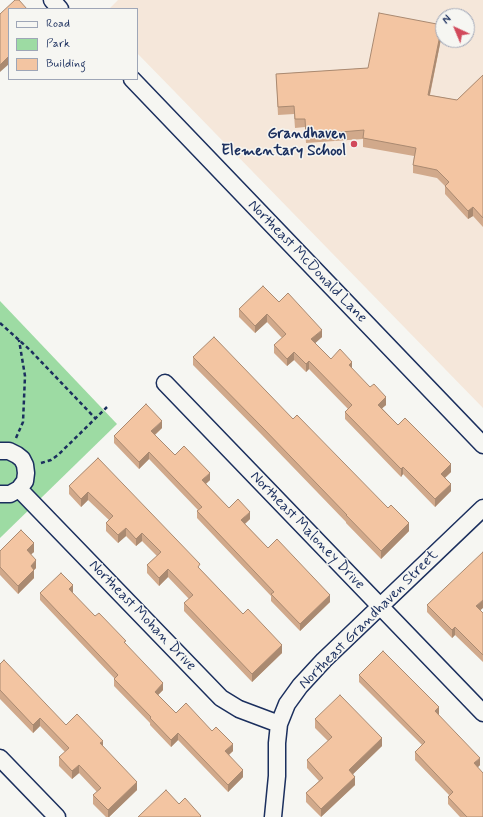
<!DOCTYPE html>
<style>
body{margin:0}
#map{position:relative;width:483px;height:817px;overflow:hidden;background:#f6f6f2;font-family:Mynerve,sans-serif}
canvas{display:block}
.legend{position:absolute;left:8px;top:8px;width:130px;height:72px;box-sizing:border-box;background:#f6f6f2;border:1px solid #9ea6b7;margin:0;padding:5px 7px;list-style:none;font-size:12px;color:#1b2f5e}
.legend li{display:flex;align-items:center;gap:8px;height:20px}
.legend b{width:20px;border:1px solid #9ea6b7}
.north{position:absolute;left:435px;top:8px;width:40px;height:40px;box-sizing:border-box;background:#f6f6f2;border:1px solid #9ea6b7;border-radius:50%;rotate:316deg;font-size:11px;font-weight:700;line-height:16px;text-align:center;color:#1b2f5e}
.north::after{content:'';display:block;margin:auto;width:14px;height:18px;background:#d1495b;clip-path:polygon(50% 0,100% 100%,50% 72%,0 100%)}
</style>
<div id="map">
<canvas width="483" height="817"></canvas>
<ul class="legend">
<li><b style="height:5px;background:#f6f6f2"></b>Road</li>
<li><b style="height:11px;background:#9ddba3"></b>Park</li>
<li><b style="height:11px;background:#f3c5a2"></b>Building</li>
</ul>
<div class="north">N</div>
</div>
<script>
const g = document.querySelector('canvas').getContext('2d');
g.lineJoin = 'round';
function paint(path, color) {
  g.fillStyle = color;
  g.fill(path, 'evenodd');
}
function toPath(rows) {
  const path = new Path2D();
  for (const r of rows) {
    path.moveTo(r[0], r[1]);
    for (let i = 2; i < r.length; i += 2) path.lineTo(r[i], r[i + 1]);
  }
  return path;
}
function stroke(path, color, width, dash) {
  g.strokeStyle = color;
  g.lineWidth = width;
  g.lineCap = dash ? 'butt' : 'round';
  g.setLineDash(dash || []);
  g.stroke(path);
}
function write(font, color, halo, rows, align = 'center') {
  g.font = font + ' Mynerve,sans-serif';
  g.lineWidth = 3;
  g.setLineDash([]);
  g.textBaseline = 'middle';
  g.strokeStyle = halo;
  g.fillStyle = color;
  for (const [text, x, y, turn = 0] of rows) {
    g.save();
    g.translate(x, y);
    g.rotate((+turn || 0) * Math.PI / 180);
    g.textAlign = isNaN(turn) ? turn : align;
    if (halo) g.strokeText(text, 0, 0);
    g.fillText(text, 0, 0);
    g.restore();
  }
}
paint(toPath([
 [118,0,483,0,483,408,137,53,137,9,109,9],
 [443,16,467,16,467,40,443,40]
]), '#f5e7da');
paint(toPath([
 [0,301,117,424,0,538]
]), '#9ddba3');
const minor = toPath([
 [52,0,60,9],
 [132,79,483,445],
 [165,383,483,713],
 [0,451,9,451,17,455,22,459,25,465,26,473,25,481,19,489,10,494,0,494],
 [19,489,221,698,239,709,279,724],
 [0,758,57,817],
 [273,817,277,776,277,743,279,724,287,704,300,686,324,660,483,508]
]);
stroke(minor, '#1b2f5e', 19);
stroke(toPath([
 [0,323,30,350,95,418],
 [16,438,23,422,25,376,19,340],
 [41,463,51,460,58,455,107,407]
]), '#1b2f5e', 2.5, [4, 3]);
stroke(minor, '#f6f6f2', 16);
paint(toPath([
 [442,34,430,95,457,100,483,75,483,227,473,216,468,219,445,194,445,186,437,178,413,173,413,165,414,156,363,147,363,139,306,143,305,127,295,128,294,114,278,115,276,74,368,68],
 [279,302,322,337,315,343,331,359,352,369,386,405,382,408,398,425,451,472,445,478,451,491,435,507,403,474,401,477,345,419,345,412,348,409,309,369,306,372,294,360,287,366,274,353,274,345,282,338,267,322,255,333,239,317,239,309],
 [193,357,293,419,388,508,409,531,381,559,346,523,346,522,262,435,193,365],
 [162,428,155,435,175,455,210,480,206,484,229,508,250,519,245,524,268,548,330,602,300,631,271,601,271,596,197,518,197,511,198,510,149,459,139,469,114,443,114,436],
 [98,458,200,569,243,614,282,653,252,682,184,611,184,603,189,599,168,577,159,586,147,573,147,565,157,556,142,541,136,546,126,536,118,543,106,531,106,523,109,520,88,500,81,507,69,494,69,486],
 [0,551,34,552,31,554,36,568,34,570,34,578,18,594,0,575],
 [73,592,72,593,95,616,126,644,163,690,158,695,176,713,212,731,233,751,229,755,243,777,228,792,178,740,171,747,150,725,150,723,114,686,114,679,115,679,40,600,40,593],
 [427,605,480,610,483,613,483,662,455,635,452,638,427,612],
 [0,664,66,725,103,746,137,790,109,817,106,817,93,804,93,795,97,792,79,773,72,779,59,766,59,757,65,752,40,726,33,733,0,699],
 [359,675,439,715,438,715,480,765,478,767,483,817,460,817,448,804,448,797,449,795,415,760,415,752,422,745,359,682],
 [315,719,382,746,353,774,355,785,321,817,306,802,306,793,319,781,307,768,307,760,328,741,315,728]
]), '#d1a98b');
paint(toPath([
 [442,25,442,34,428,103,428,95],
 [9,56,9,64,0,72,0,65],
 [473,207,473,216,468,219,468,211],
 [267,314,267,322,255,333,255,326],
 [322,330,322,337,311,347,311,339],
 [294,352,294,360,287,366,287,359],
 [309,361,309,369,306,372,306,364],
 [352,362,352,369,349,365],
 [386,397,386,405,378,412,378,405],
 [162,421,162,428,151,438,151,431],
 [149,452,149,459,139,469,139,462],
 [451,464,451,472,441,481,441,474],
 [403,467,403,474,401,477,401,469],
 [210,473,210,480,202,487,202,480],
 [451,484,451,491,435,507,435,499],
 [88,492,88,500,81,507,81,499],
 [250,512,250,519,241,527,241,520],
 [409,523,409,531,381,559,381,551],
 [126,528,126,536,118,543,118,535],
 [142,533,142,541,136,546,136,539],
 [34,543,34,552,27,558,27,550],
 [36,560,36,568,34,570,34,578,18,594,18,586,31,566],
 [168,569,168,577,159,586,159,578],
 [73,585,73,592,69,596,69,589],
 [330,595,330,602,300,631,300,624],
 [483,600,483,608,476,614,476,606],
 [455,627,455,635,452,638,452,630],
 [282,645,282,653,252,682,252,674],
 [163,683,163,690,155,698,155,692],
 [439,707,439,715,435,719,435,711],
 [40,718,40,726,33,733,33,725],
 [178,733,178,740,171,747,171,740],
 [382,738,382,746,349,778,349,770],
 [103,741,103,749,100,743],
 [233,744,233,751,225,758,225,751],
 [480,758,480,765,474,771,474,763],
 [79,765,79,773,72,779,72,771],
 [243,770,243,777,228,792,228,785],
 [355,777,355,785,321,817,321,809],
 [137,782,137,790,109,817,108,817,108,810]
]), '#aa8a71');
const building = toPath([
 [15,0,19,0,27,9,9,9,9,56,0,65,0,14,15,0],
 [379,13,442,25,428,95,457,100,483,75,483,218,473,207,468,211,445,186,449,182,437,170,413,165,416,148,363,138,364,130,306,135,305,119,295,119,294,106,278,107,276,74,368,68,379,13],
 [263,286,279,302,288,293,322,330,311,339,331,359,340,349,352,362,349,365,370,387,374,384,386,397,378,405,398,425,405,418,451,464,441,474,451,484,435,499,403,467,401,469,345,412,352,405,309,361,306,364,294,352,287,359,274,345,286,334,267,314,255,326,239,309,263,286],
 [214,337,293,419,297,415,388,508,391,505,409,523,381,551,346,515,347,515,262,427,193,357,214,337],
 [146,404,162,421,151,431,175,455,184,446,210,473,202,480,229,508,238,499,250,512,241,520,268,548,277,539,330,595,300,624,271,594,274,592,197,511,202,507,149,452,139,462,114,436,146,404],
 [98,458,200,564,198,567,243,614,248,609,282,645,252,674,184,603,193,595,168,569,159,578,147,565,161,552,142,533,136,539,126,528,118,535,106,523,113,516,88,492,81,499,69,486,98,458],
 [21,530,34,543,27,550,36,560,31,566,34,570,18,586,0,567,0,551,21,530],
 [483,552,483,600,476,606,483,613,483,655,455,627,452,630,427,605,483,552],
 [61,573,73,585,69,589,95,616,99,613,126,641,124,642,163,683,155,692,176,713,186,703,212,731,216,727,233,744,225,751,243,770,228,785,178,733,171,740,150,718,151,717,114,679,118,675,40,593,61,573],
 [383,651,439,707,435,711,480,758,474,763,483,773,483,817,467,817,448,797,453,792,415,752,425,742,359,675,383,651],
 [4,660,66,725,77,714,103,741,100,743,137,782,108,810,93,795,101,788,79,765,72,771,59,757,69,748,40,718,33,725,0,690,0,664,4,660],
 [340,695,382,738,349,770,355,777,321,809,306,793,323,778,307,760,332,737,315,719,340,695],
 [166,790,179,804,185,798,201,816,200,817,138,817,166,790]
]);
paint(building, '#f3c5a2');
stroke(building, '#aa8a71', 1);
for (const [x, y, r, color] of [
 [354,144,4,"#d1495b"]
]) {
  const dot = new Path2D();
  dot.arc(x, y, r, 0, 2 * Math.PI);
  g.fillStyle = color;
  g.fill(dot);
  stroke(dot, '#f6f6f2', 1.5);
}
write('bold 15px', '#1b2f5e', '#f6f6f2', [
 ["Grandhaven",346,135],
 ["Elementary School",346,152]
], 'right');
write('15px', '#1b2f5e', '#f6f6f2', [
 ["Northeast McDonald Lane",307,262,46],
 ["Northeast Maloney Drive",307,531,46],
 ["Northeast Mohan Drive",142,616,46],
 ["Northeast Grandhaven Street",369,620,-45]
]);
</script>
